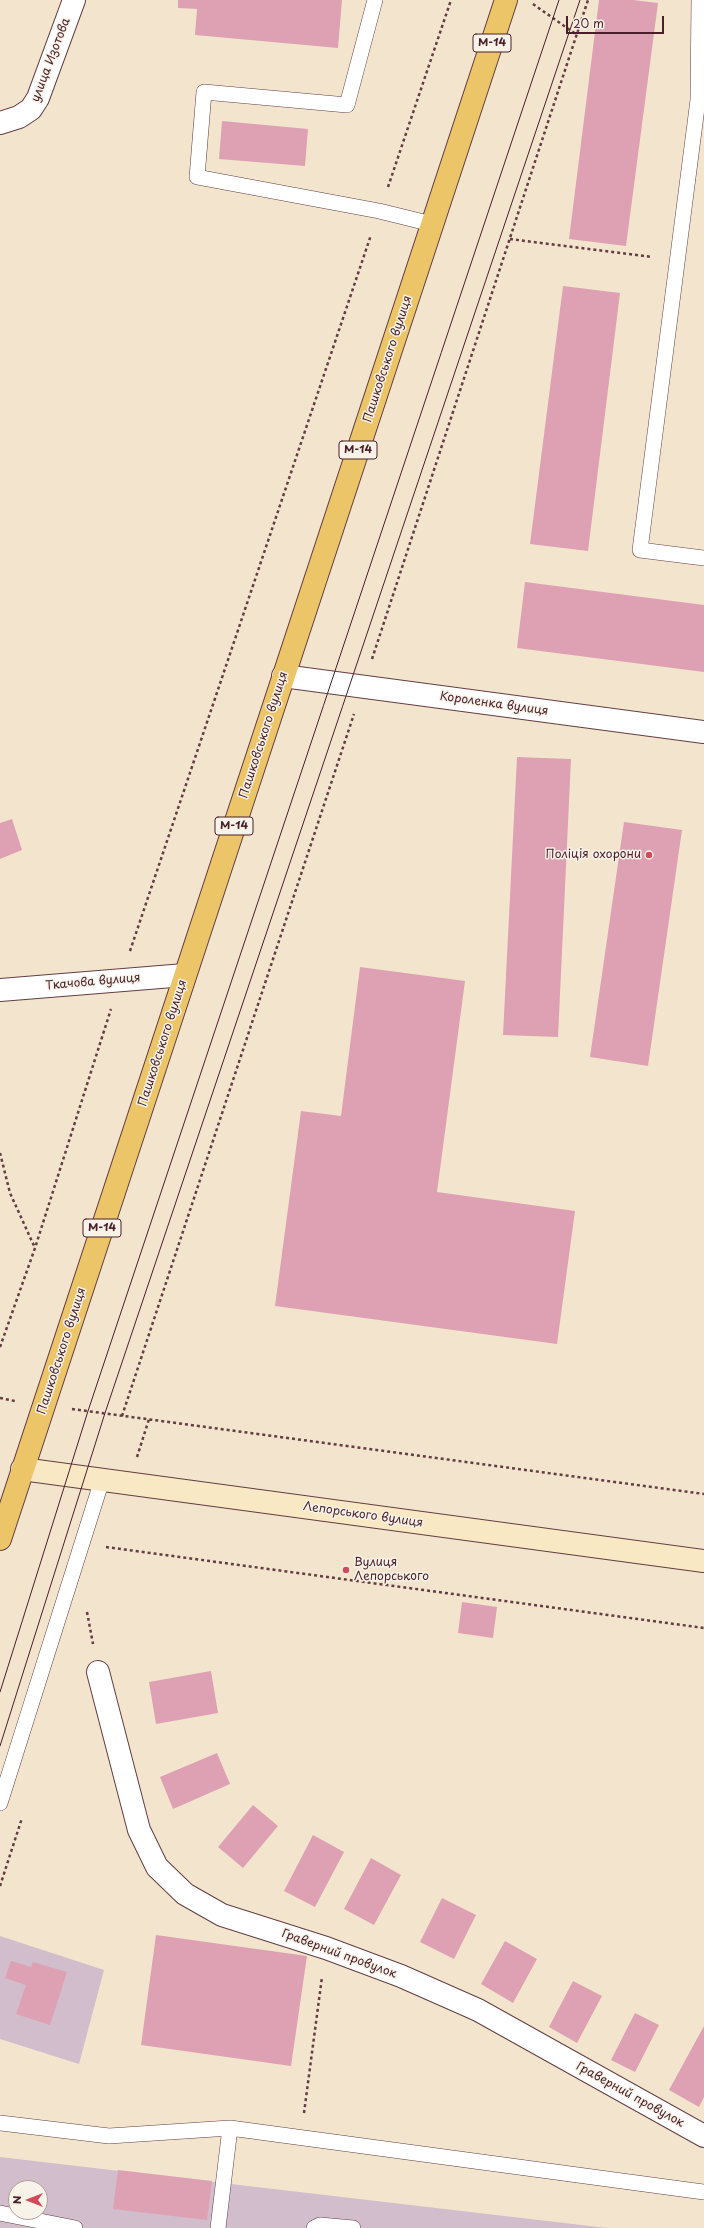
<!DOCTYPE html>
<meta charset="utf-8">
<style>
body{margin:0}
#map{position:relative;width:704px;height:2228px;overflow:hidden;background:#f3e5cd;font-family:"Playpen Sans",sans-serif}
canvas{display:block}
.north{position:absolute;left:8px;top:2180px;width:40px;height:40px;box-sizing:border-box;background:#f7f3e8;border:1px solid #b29e9c;border-radius:50%;rotate:270deg;font-size:11px;font-weight:700;line-height:16px;text-align:center;color:#4a1f2b}
.north::after{content:'';display:block;margin:auto;width:14px;height:18px;background:#d1495b;clip-path:polygon(50% 0,100% 100%,50% 72%,0 100%)}
.scale{position:absolute;left:566px;top:16px;width:98px;height:18px;box-sizing:border-box;border:2px solid #4a1f2b;border-top:0;padding-left:5px;font-size:12px;line-height:14px;white-space:nowrap;color:#4a1f2b;-webkit-text-stroke:3px #f7f3e8;paint-order:stroke}
</style>
<div id="map">
<canvas width="704" height="2228"></canvas>
<div class="north">N</div>
<div class="scale">20 m</div>
</div>
<script>
const g = document.querySelector('canvas').getContext('2d');
g.lineJoin = 'round';
function paint(path, color) {
  g.fillStyle = color;
  g.fill(path, 'evenodd');
}
function toPath(rows) {
  const path = new Path2D();
  for (const r of rows) {
    path.moveTo(r[0], r[1]);
    for (let i = 2; i < r.length; i += 2) path.lineTo(r[i], r[i + 1]);
  }
  return path;
}
function stroke(path, color, width, dash) {
  g.strokeStyle = color;
  g.lineWidth = width;
  g.lineCap = dash ? 'butt' : 'round';
  g.setLineDash(dash || []);
  g.stroke(path);
}
function write(font, color, halo, rows, align = 'center') {
  g.font = font + ' "Playpen Sans",sans-serif';
  g.lineWidth = 3;
  g.setLineDash([]);
  g.textBaseline = 'middle';
  g.strokeStyle = halo;
  g.fillStyle = color;
  for (const [text, x, y, turn = 0] of rows) {
    g.save();
    g.translate(x, y);
    g.rotate((+turn || 0) * Math.PI / 180);
    g.textAlign = isNaN(turn) ? turn : align;
    if (halo) g.strokeText(text, 0, 0);
    g.fillText(text, 0, 0);
    g.restore();
  }
}
paint(toPath([
 [0,1936,104,1970,79,2064,0,2039],
 [0,2157,607,2228,0,2228],
 [16,2188,40,2188,40,2212,16,2212]
]), '#d1bdcb');
paint(toPath([
 [178,0,342,0,338,48,195,35,197,9,178,8],
 [599,0,633,0,658,3,626,246,569,239],
 [222,121,308,129,305,166,219,159],
 [563,286,620,293,588,551,530,544],
 [525,582,704,605,704,672,517,648],
 [517,757,571,759,558,1037,503,1035],
 [12,819,22,850,0,859,0,823],
 [624,822,682,830,648,1066,590,1057],
 [360,967,465,981,437,1192,575,1211,557,1344,275,1306,301,1111,341,1116],
 [462,1602,497,1607,493,1638,458,1633],
 [211,1671,218,1713,156,1724,149,1682],
 [217,1753,230,1784,173,1809,160,1777],
 [253,1805,278,1826,243,1868,218,1847],
 [313,1835,344,1852,315,1907,284,1891],
 [371,1858,401,1875,374,1925,344,1909],
 [442,1898,476,1915,454,1959,420,1942],
 [156,1935,307,1956,291,2066,141,2045],
 [505,1941,537,1959,513,2003,481,1984],
 [11,1961,31,1967,33,1962,67,1972,50,2025,16,2014,26,1985,5,1978],
 [573,1981,602,1996,577,2043,549,2027],
 [635,2013,659,2025,635,2072,611,2060],
 [704,2026,704,2097,699,2107,669,2090],
 [118,2170,212,2181,207,2220,113,2209]
]), '#dda1b3');
const lane = toPath([
 [375,0,347,105,204,92,197,177,379,211,432,224],
 [699,0,698,100,640,550,704,558],
 [0,1803,102,1480],
 [0,2123,109,2136,230,2128,704,2192],
 [0,2213,75,2228],
 [218,2228,230,2128],
 [314,2228,320,2225,353,2228]
]);
const street = toPath([
 [0,123,19,117,31,109,38,98,74,0],
 [283,676,704,732],
 [0,990,185,975],
 [98,1672,139,1830,157,1867,185,1894,222,1915,326,1948,401,1976,478,2010,704,2136]
]);
const secondary = toPath([
 [22,1469,704,1561]
]);
const highway = toPath([
 [0,1539,506,0]
]);
stroke(lane, '#633d43', 16);
stroke(street, '#633d43', 24);
stroke(secondary, '#633d43', 24);
stroke(highway, '#633d43', 24);
stroke(toPath([
 [533,4,577,35],
 [388,187,451,0],
 [510,239,652,257],
 [372,659,588,0],
 [130,951,371,235],
 [0,1153,10,1193,35,1248],
 [0,1347,35,1248,111,1009],
 [0,1398,15,1401],
 [72,1409,704,1494],
 [122,1416,354,714],
 [137,1457,149,1419],
 [106,1547,704,1628],
 [87,1612,93,1644],
 [0,1886,22,1818],
 [304,2113,322,1977]
]), '#633d43', 2.5, [3, 3]);
stroke(lane, '#fff', 15);
stroke(street, '#fff', 22);
stroke(secondary, '#f8e8c3', 22);
stroke(highway, '#edc569', 22);
stroke(toPath([
 [0,1692,88,1411,559,0],
 [0,1746,105,1413,580,0]
]), '#4a1f2b', 1);
for (const [x, y, r, color] of [
 [649,855,4,"#d1495b"],
 [346,1570,4,"#d1495b"]
]) {
  const dot = new Path2D();
  dot.arc(x, y, r, 0, 2 * Math.PI);
  g.fillStyle = color;
  g.fill(dot);
  stroke(dot, '#f7f3e8', 1.5);
}
for (const [x, y, w] of [
 [492,43,38],
 [358,450,38],
 [234,826,38],
 [102,1228,38]
]) {
  const box = new Path2D();
  box.roundRect(x - w / 2, y - 9, w, 18, 3);
  g.fillStyle = '#f7f3e8';
  g.fill(box);
  stroke(box, '#4a1f2b', 1);
}
write('bold 11px', '#4a1f2b', null, [
 ["М-14",492,43],
 ["М-14",358,450],
 ["М-14",234,826],
 ["М-14",102,1228]
]);
write('12px', '#4a1f2b', '#f7f3e8', [
 ["улица Изотова",51,60,-69],
 ["Пашковського вулиця",388,359,-72],
 ["Короленка вулиця",494,704,8],
 ["Пашковського вулиця",264,735,-72],
 ["Ткачова вулиця",93,982,-5],
 ["Пашковського вулиця",163,1043,-72],
 ["Пашковського вулиця",62,1351,-72],
 ["Лепорського вулиця",363,1515,8],
 ["Граверний провулок",339,1954,20],
 ["Граверний провулок",630,2095,29]
]);
write('12px', '#4a1f2b', '#f7f3e8', [
 ["Поліція охорони",641,855],
 ["Вулиця",354,1563,"left"],
 ["Лепорського",354,1577,"left"]
], 'right');
</script>
